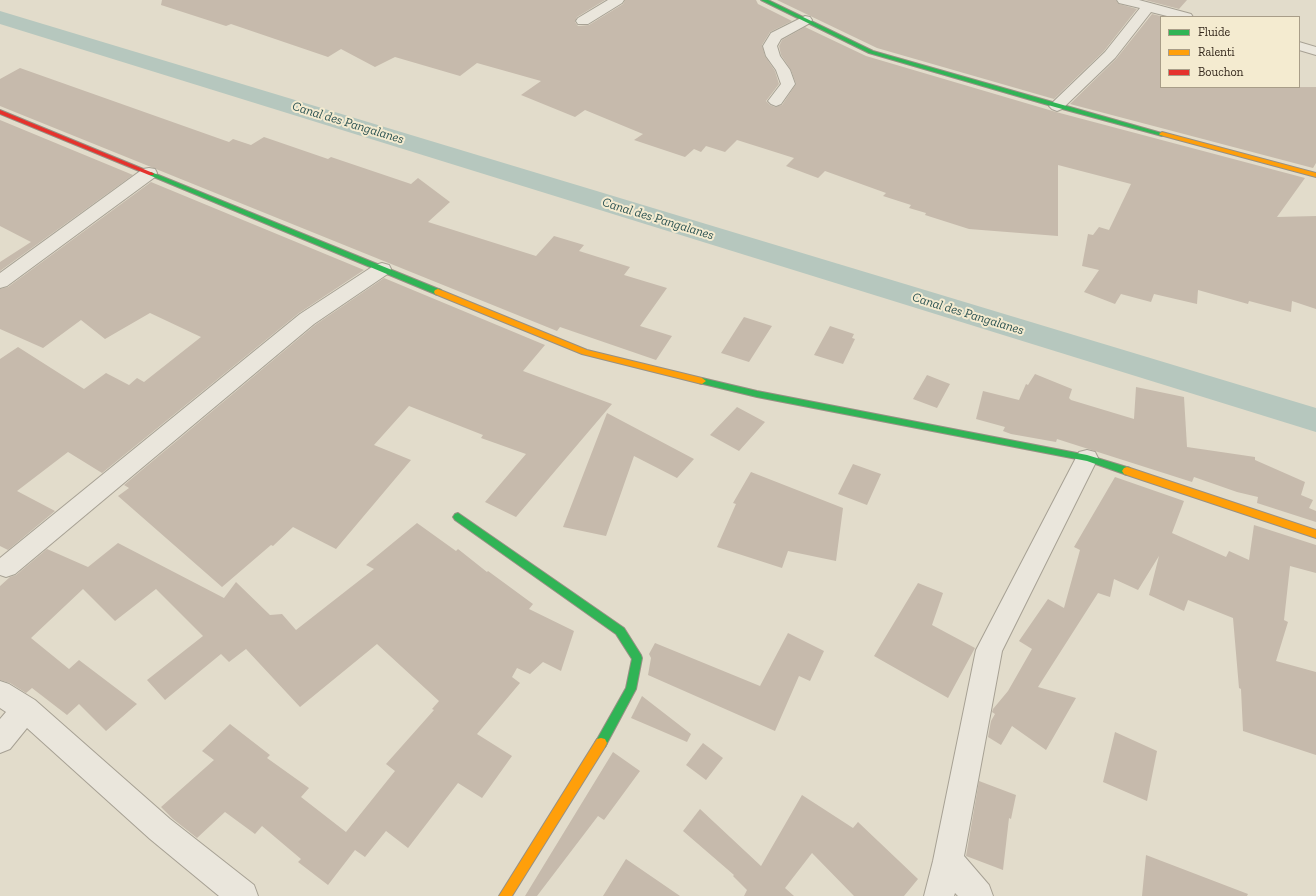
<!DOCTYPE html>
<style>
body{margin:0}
#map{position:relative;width:1316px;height:896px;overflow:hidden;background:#e2dccb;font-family:"Zilla Slab",serif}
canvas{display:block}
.legend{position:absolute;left:1160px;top:16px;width:140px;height:72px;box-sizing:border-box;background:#f4ebd0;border:1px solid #a89d88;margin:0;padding:5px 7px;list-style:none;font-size:12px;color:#35291d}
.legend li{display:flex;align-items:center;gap:8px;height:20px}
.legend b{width:20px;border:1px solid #a89d88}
</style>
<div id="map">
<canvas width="1316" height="896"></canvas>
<ul class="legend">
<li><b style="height:5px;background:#30b455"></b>Fluide</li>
<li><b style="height:5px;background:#ff9f0a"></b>Ralenti</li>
<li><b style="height:5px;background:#e5322d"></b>Bouchon</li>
</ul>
</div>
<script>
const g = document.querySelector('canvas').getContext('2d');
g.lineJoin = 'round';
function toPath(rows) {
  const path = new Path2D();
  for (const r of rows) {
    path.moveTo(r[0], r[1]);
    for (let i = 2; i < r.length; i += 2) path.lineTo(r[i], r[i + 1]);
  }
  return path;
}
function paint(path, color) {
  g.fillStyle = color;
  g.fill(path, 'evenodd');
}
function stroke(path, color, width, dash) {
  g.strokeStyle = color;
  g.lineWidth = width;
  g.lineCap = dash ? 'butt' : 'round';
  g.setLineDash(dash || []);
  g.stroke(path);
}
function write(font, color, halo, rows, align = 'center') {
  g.font = font + ' "Zilla Slab",serif';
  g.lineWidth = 4;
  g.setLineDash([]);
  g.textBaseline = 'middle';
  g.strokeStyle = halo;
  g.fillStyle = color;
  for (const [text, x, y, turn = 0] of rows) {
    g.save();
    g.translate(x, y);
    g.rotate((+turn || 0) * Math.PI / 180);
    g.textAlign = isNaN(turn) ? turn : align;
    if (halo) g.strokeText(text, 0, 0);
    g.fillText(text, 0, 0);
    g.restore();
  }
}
paint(toPath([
 [0,11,1316,408,1316,432,0,24,0,11]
]), '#b6c7be');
paint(toPath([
 [162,0,605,0,577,17,575,22,578,26,589,25,623,4,625,0,756,0,758,4,792,21,770,32,762,45,765,56,775,71,779,84,766,101,770,105,775,107,782,105,796,84,791,70,781,55,779,46,782,40,805,27,866,56,1056,112,1305,178,1277,217,1316,216,1316,309,1292,301,1291,312,1249,301,1248,304,1198,290,1197,304,1154,294,1151,302,1121,294,1115,304,1084,292,1099,270,1082,266,1088,234,1093,235,1099,227,1109,230,1131,184,1058,165,1058,236,969,229,925,215,926,213,909,208,911,205,883,196,886,193,825,171,818,178,786,166,794,158,737,140,725,152,706,146,701,152,694,149,685,157,634,140,643,134,585,110,575,117,521,95,541,81,477,63,460,76,395,57,375,67,341,49,328,57,231,24,226,26,161,5],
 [777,0,1116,0,1119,4,1137,9,1104,51,1054,99,877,48],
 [1145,0,1187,0,1179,9],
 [1152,14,1165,17,1161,17,1161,87,1316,87,1316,163,1313,168,1070,104,1116,59],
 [20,68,229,142,233,139,251,145,264,137,328,159,331,157,411,184,418,178,450,202,428,222,536,256,554,236,584,245,579,251,630,267,624,275,667,288,640,326,672,336,656,360,560,327,557,331,0,106,0,79],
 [0,120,133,175,0,271,0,262,31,242,0,226],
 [151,182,364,270,299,313,102,473,68,452,17,491,55,511,8,550,0,546,0,359,18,347,84,389,106,373,129,385,137,378,144,382,201,337,150,313,105,339,81,320,43,348,0,329,0,289,8,287],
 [384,278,545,345,523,371,612,404,516,517,485,502,526,454,481,438,483,435,409,406,374,445,411,460,336,549,293,527,273,546,271,545,222,587,118,496,129,488,124,485,315,325],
 [744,317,772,326,749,362,721,353],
 [830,326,854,334,852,338,855,339,843,364,814,355],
 [1035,374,1072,389,1069,398,1071,400,1134,419,1136,387,1184,397,1187,447,1255,457,1255,460,1305,482,1301,495,1313,500,1309,508,1316,511,1316,522,1257,503,1258,497,1237,492,1194,477,1192,482,1057,439,1056,442,1011,434,1003,431,1005,427,976,419,983,391,1019,400,1026,384,1028,385],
 [927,375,950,384,937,408,913,399],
 [737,407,765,422,739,451,710,435],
 [607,413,694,459,677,478,634,456,606,536,563,527],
 [853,464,881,474,867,505,838,494],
 [751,472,843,508,836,561,788,551,782,568,717,547,736,504,733,503],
 [1115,477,1184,501,1172,533,1226,557,1229,551,1249,560,1254,525,1316,545,1316,573,1290,566,1284,620,1288,622,1276,661,1316,672,1316,755,1243,731,1241,689,1239,688,1233,618,1188,600,1184,611,1149,595,1159,556,1138,590,1114,579,1110,597,1098,593,1038,687,1076,698,1046,750,1012,726,1001,745,988,737,991,721,995,714,992,712,993,709,1008,691,1032,649,1019,641,1048,599,1064,608,1080,550,1074,547],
 [417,523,456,551,458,549,487,572,488,571,533,604,529,609,574,631,561,671,543,662,530,674,517,668,512,677,520,683,477,734,512,756,482,798,458,783,408,848,386,831,365,857,355,850,328,885,298,862,301,859,262,826,255,834,225,812,197,838,173,819,161,807,214,760,202,751,230,724,270,755,267,758,309,788,301,797,346,832,395,771,386,764,434,710,432,709,439,701,377,644,300,707,246,649,229,662,221,654,165,700,147,680,203,636,156,589,115,621,83,589,31,638,69,669,79,660,137,704,106,731,79,704,67,715,32,688,26,693,10,683,0,680,0,586,10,577,16,575,47,549,88,567,118,543,224,598,236,582,270,615,282,614,296,630,374,569,366,565],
 [918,583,943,593,932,625,975,648,948,698,874,656],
 [788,633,824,651,810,681,799,676,775,731,648,675,651,658,649,654,655,643,760,686],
 [642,696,691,734,687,742,631,718],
 [1115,732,1157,751,1147,801,1103,782],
 [703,743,723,758,706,780,686,765],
 [613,752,640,771,604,820,598,816,537,896,525,896],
 [979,781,1016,795,1011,819,1009,818,1003,870,966,856],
 [802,795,853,828,858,822,918,879,904,896,854,896,812,853,785,888,794,896,744,896,747,890,733,876,734,875,683,831,700,809,761,866],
 [1146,855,1248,894,1247,896,1142,896],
 [626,859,680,896,603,896]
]), '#c6baac');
const street = toPath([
 [608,0,624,0,622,3,588,24,578,24,576,21,578,18,608,0],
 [1117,0,1139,0,1191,14,1193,17,1171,17,1151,12,1115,58,1062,109,1057,111,1052,109,1049,106,1052,103,1105,52,1140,8,1119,3,1117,0],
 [805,16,810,17,812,20,810,23,781,39,777,46,780,56,790,70,795,84,781,104,776,106,771,104,768,101,781,84,776,70,766,56,763,46,771,33,805,16],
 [1299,42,1316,47,1316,55,1299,50,1299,42],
 [149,168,155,169,157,173,155,177,7,286,0,288,0,273,143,169,149,168],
 [382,263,389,265,391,269,389,273,314,324,15,574,6,577,0,575,0,558,300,314,375,265,382,263],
 [1087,450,1095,452,1098,458,1002,651,964,856,989,885,993,896,958,896,955,893,954,896,924,896,933,861,976,650,1079,452,1087,450],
 [0,681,9,684,35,700,170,819,254,885,258,896,219,896,150,839,27,728,10,749,0,753,0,719,6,712,0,708,0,681]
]);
const fast = toPath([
 [761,0,768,0,873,51,1165,134,1162,136,1055,107,869,53,761,0],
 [151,172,441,290,442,292,438,295,435,294,149,175,149,173,151,172],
 [702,378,757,391,1087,455,1130,468,1132,471,1130,474,1127,475,1087,461,757,397,699,383,698,381,699,379,702,378],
 [458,513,624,628,641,655,642,658,636,689,605,747,601,748,597,747,595,743,626,688,632,659,616,634,455,520,453,517,455,514,458,513]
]);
const slow = toPath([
 [1162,132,1316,173,1316,177,1160,135,1159,134,1162,132],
 [438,289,587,350,702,378,706,381,702,384,582,354,435,294,434,292,435,290,438,289],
 [1127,467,1316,530,1316,538,1124,474,1122,471,1124,468,1127,467],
 [601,738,605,739,607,743,605,747,512,896,499,896,597,739,601,738]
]);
const jam = toPath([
 [0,110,153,173,154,174,153,175,149,175,0,114,0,110]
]);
stroke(street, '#a7a194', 2);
stroke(fast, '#979084', 2);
stroke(slow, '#979084', 2);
stroke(jam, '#979084', 2);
paint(street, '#eae6dc');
paint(fast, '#30b455');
paint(slow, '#ff9f0a');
paint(jam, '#e5322d');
write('italic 13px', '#2d5453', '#f4ebd0', [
 ["Canal des Pangalanes",348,123,17],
 ["Canal des Pangalanes",658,219,17],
 ["Canal des Pangalanes",968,314,17]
]);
</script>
